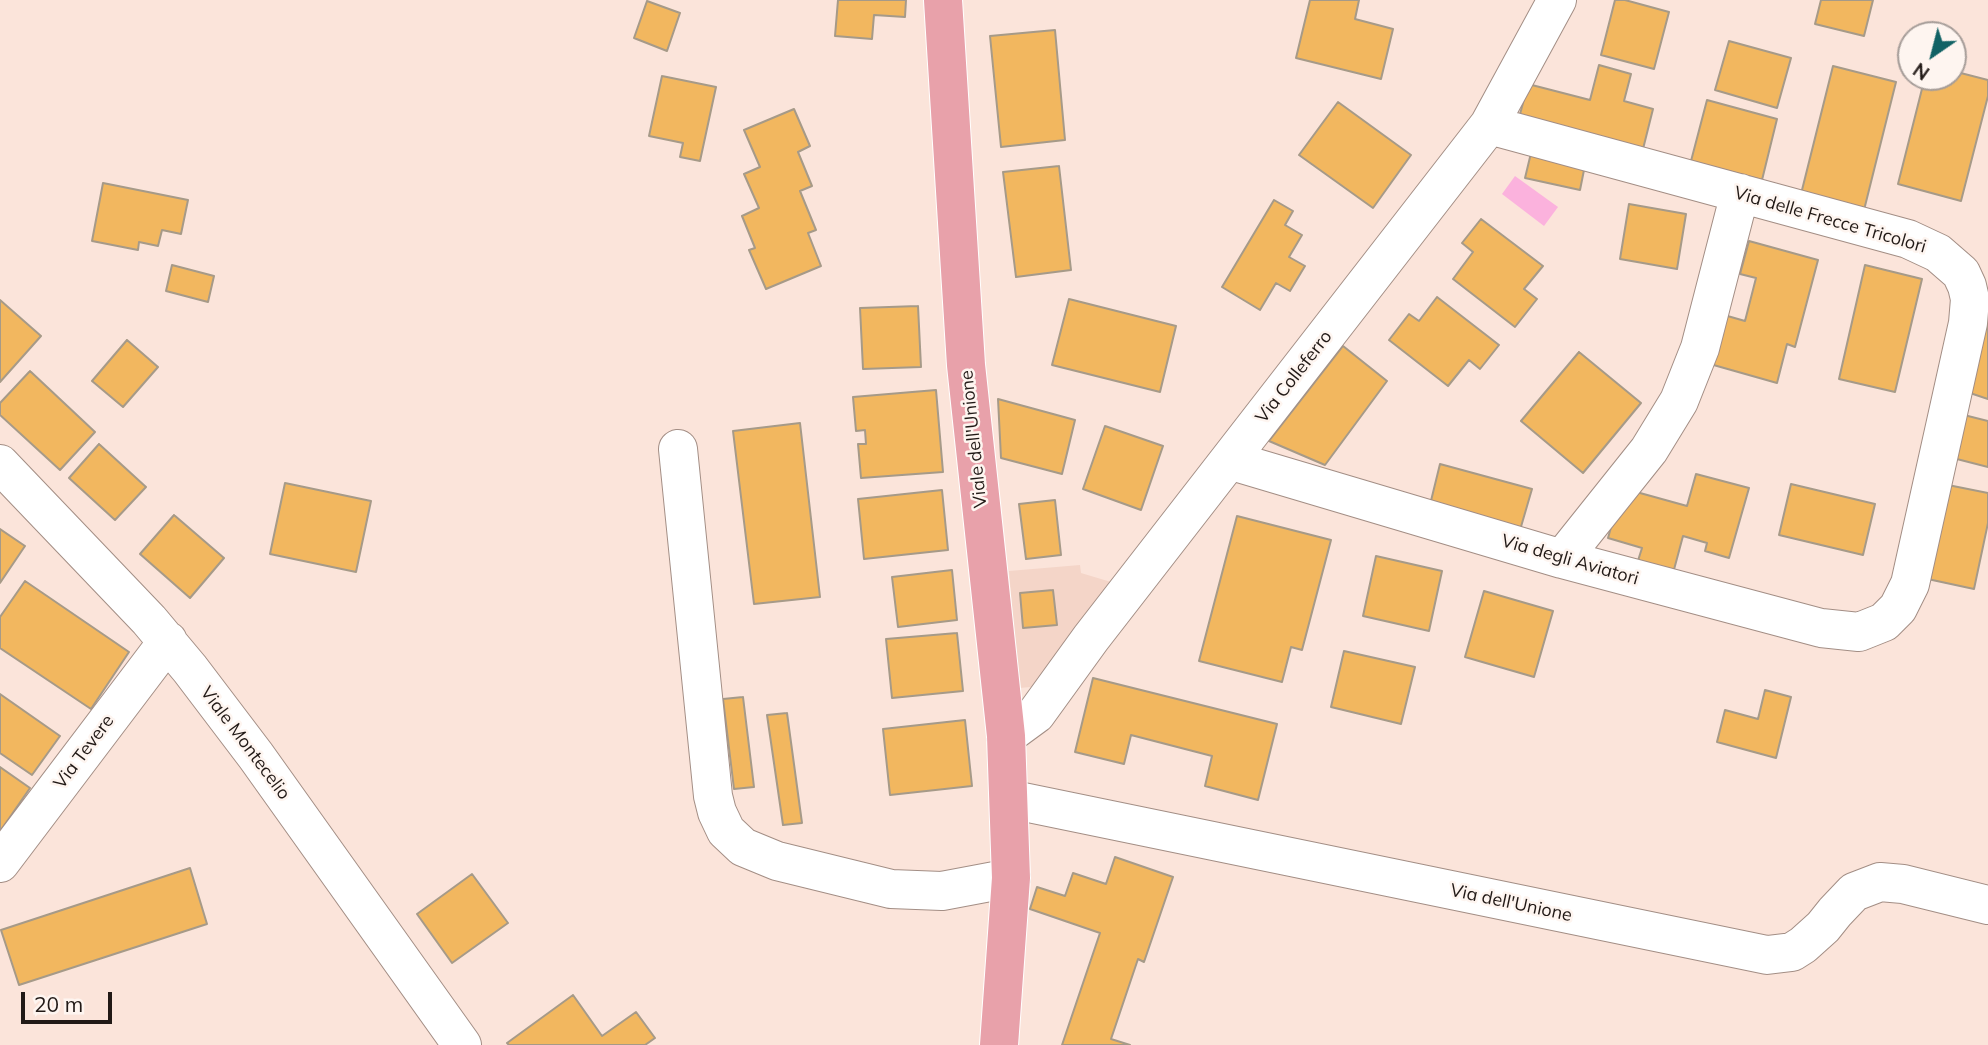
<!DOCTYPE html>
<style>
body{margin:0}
#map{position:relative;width:1988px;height:1045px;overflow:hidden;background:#fbe4da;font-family:Mulish,sans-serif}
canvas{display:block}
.north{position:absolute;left:1897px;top:21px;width:70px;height:70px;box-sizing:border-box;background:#fef5f0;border:2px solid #a69d99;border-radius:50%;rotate:215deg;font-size:19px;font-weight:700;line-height:28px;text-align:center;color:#211916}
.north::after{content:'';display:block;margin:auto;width:24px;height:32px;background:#116265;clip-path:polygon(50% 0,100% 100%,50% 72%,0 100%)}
.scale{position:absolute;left:21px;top:992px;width:91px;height:32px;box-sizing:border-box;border:4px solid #211916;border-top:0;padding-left:9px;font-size:21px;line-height:24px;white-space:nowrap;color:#211916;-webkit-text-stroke:5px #fef5f0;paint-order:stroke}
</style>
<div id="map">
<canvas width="1988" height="1045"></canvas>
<div class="north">N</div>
<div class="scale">20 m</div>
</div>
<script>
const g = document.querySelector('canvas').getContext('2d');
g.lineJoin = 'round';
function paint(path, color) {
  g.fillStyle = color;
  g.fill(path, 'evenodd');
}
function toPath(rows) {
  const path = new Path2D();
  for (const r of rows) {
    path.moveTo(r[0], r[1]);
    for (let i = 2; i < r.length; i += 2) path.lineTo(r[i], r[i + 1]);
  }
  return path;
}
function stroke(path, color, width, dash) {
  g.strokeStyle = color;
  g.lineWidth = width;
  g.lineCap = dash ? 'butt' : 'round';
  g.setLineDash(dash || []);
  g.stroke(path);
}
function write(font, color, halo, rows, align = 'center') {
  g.font = font + ' Mulish,sans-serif';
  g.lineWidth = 5;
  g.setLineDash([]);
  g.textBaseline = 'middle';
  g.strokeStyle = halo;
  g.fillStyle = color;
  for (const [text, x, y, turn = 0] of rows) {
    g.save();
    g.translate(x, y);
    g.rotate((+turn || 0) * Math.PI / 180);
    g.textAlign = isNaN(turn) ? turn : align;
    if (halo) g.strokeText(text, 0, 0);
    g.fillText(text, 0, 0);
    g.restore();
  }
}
paint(toPath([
 [1080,565,1081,573,1111,582,1031,687,1019,688,1009,571]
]), '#f4d5c8');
paint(toPath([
 [1515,176,1558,207,1544,226,1502,194]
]), '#fbb2dd');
const building = toPath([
 [838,0,906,0,905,17,874,15,872,39,835,36,838,0],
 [1310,0,1359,0,1355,19,1393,29,1381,79,1296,58,1310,0],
 [1615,0,1625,0,1669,12,1654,69,1601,55,1615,0],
 [1821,0,1873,0,1864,36,1815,24,1821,0],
 [647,1,680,13,667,51,634,38,647,1],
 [1055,30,1065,140,1001,147,990,36,1055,30],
 [1729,41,1791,58,1777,108,1715,90,1729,41],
 [1599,65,1631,74,1624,101,1653,109,1643,149,1519,118,1528,84,1590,100,1599,65],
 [1833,66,1896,82,1863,214,1800,198,1833,66],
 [1953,71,1988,80,1988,96,1961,201,1898,184,1925,77,1953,77,1953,71],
 [662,76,716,87,700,161,680,157,683,143,649,136,662,76],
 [1707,100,1777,119,1762,180,1691,161,1707,100],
 [1338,102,1411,155,1373,208,1299,155,1338,102],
 [794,109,810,146,798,152,812,186,800,191,816,230,808,233,821,266,766,289,749,250,755,248,742,216,759,208,744,174,760,167,744,130,794,109],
 [1531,153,1585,165,1580,190,1525,178,1531,153],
 [1059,166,1071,270,1016,277,1003,172,1059,166],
 [103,183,188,200,181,234,162,230,158,246,139,242,138,250,92,241,103,183],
 [1274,200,1293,211,1285,225,1302,235,1289,257,1305,266,1290,291,1276,283,1260,310,1222,287,1274,200],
 [1629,204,1686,214,1677,269,1620,259,1629,204],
 [1481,219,1543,266,1524,289,1537,299,1515,327,1453,279,1473,252,1462,243,1481,219],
 [1749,241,1818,260,1795,347,1787,344,1777,383,1710,364,1724,315,1745,321,1756,278,1740,274,1749,241],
 [172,265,214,276,208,302,166,291,172,265],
 [1865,265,1922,279,1895,392,1839,379,1865,265],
 [1437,297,1499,345,1480,369,1469,360,1448,386,1389,340,1409,314,1419,321,1437,297],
 [1069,299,1176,326,1160,392,1052,365,1069,299],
 [0,300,41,336,0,382,0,300],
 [918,306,921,367,863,369,860,308,918,306],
 [1988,310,1988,399,1964,391,1988,310],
 [127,340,158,367,123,407,92,381,127,340],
 [1343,346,1387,381,1325,465,1269,441,1343,346],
 [1579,352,1641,403,1583,473,1521,421,1579,352],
 [30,371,95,432,60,470,0,415,0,403,30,371],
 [936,390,943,472,861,478,858,444,866,444,865,430,856,431,853,397,936,390],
 [998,399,1075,420,1062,474,1001,458,998,399],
 [1960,414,1988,421,1988,467,1949,457,1960,414],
 [800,423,820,597,754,604,733,431,800,423],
 [1105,426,1163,446,1141,510,1083,489,1105,426],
 [99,444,146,487,115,520,69,478,99,444],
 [1440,464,1532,489,1518,537,1428,513,1440,464],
 [1696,474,1749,488,1729,558,1705,551,1707,543,1683,536,1672,577,1636,567,1642,548,1608,538,1622,488,1687,506,1696,474],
 [285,483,371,501,356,572,270,554,285,483],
 [1791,484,1875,504,1863,555,1779,535,1791,484],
 [1943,484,1988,493,1988,523,1974,589,1923,578,1943,484],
 [942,490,948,550,864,559,858,499,942,490],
 [1055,500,1061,555,1026,559,1019,504,1055,500],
 [174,515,224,558,190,598,140,554,174,515],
 [1237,516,1331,540,1302,650,1291,647,1282,682,1199,661,1237,516],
 [0,529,25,546,0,583,0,529],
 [1376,556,1442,571,1429,631,1363,616,1376,556],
 [952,570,957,620,898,627,892,577,952,570],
 [25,581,129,652,91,709,0,648,0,617,25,581],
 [1053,590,1057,625,1023,628,1020,593,1053,590],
 [1484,591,1553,611,1534,677,1465,657,1484,591],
 [957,633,963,691,892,698,886,639,957,633],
 [1344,651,1415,667,1401,724,1331,707,1344,651],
 [1093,678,1277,724,1258,800,1205,786,1212,756,1131,735,1124,764,1075,752,1093,678],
 [1765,690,1791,697,1776,758,1717,742,1725,710,1758,719,1765,690],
 [0,694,60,736,32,775,0,753,0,694],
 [743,697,754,787,734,789,723,699,743,697],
 [787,713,802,823,783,825,767,715,787,713],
 [965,720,972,786,890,795,883,729,965,720],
 [0,767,30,788,1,830,0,830,0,767],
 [1115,857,1173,877,1144,962,1138,959,1111,1039,1130,1045,1062,1045,1100,933,1030,909,1037,887,1065,896,1073,873,1106,884,1115,857],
 [190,868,207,924,19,985,1,930,190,868],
 [472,874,508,923,452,963,417,914,472,874],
 [573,995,602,1036,636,1012,655,1038,645,1045,509,1045,507,1043,573,995]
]);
paint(building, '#f2b75f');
stroke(building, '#a69a88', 2);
const minor = toPath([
 [678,449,713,796,717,812,726,831,743,847,777,861,891,889,942,891,1011,878],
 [1229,460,1562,559,1821,628,1859,632,1884,622,1898,608,1910,584,1968,323,1970,299,1967,286,1961,273,1938,253,1908,239,1489,125],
 [0,464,149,620,190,669,256,756,462,1045],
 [1562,559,1649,450,1679,401,1700,348,1740,193],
 [1006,736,1036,714,1091,638,1489,125,1557,0],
 [1009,799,1767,955,1792,952,1803,945,1823,927,1835,912,1854,892,1880,882,1903,884,1988,905],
 [0,863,168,641]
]);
const major = toPath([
 [943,0,966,365,1006,736,1011,878,999,1045]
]);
stroke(minor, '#a38e85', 40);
stroke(major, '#fff', 40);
stroke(minor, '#fff', 38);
stroke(major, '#e8a1aa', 38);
write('18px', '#211916', '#fef5f0', [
 ["Via delle Frecce Tricolori",1830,220,16],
 ["Via Colleferro",1294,377,-52],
 ["Viale dell'Unione",974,439,-96],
 ["Via degli Aviatori",1570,560,16],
 ["Viale Montecelio",245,743,53],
 ["Via Tevere",84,752,-53],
 ["Via dell'Unione",1511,903,12]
]);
</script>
